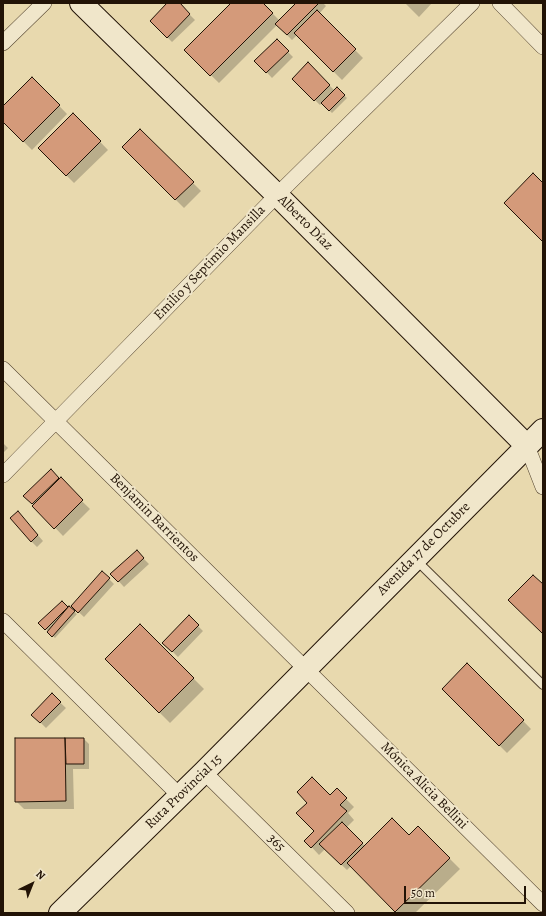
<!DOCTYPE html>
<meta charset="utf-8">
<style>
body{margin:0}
#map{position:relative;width:546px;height:916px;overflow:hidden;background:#e8d9ae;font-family:Alegreya,serif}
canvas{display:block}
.frame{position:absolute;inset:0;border:4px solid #221306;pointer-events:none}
.north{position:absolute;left:12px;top:864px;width:40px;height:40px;-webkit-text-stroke:3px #f0e6ca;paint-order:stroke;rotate:43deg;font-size:11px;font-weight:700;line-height:16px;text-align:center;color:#221306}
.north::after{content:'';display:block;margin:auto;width:14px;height:18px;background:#221306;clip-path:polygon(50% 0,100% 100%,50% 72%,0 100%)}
.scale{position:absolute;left:404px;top:886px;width:122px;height:18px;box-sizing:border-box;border:2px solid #221306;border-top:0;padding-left:5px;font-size:12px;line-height:14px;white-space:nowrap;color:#221306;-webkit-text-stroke:3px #f0e6ca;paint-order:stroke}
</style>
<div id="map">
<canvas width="546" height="916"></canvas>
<div class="frame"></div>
<div class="north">N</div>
<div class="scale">50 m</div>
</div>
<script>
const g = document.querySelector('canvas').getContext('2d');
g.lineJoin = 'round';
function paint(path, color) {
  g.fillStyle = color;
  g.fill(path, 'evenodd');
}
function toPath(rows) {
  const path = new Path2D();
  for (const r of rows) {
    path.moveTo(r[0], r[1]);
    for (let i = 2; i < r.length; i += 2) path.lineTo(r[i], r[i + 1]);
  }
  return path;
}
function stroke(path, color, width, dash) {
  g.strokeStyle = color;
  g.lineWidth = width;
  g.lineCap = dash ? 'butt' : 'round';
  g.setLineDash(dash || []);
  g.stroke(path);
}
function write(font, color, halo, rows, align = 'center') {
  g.font = font + ' Alegreya,serif';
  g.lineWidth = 4;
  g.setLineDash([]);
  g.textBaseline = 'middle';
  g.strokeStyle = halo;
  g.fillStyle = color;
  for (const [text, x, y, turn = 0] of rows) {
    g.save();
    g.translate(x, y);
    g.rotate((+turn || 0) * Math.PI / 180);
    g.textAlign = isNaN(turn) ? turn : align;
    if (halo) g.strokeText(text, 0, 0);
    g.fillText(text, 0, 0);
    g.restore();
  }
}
paint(toPath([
 [169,3,178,3,195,20,172,42,151,21],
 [233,3,262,3,280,21,298,3,323,3,326,6,319,14,363,58,342,80,297,35,292,40,277,25,219,83,185,50],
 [405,3,432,3,419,17],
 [276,40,293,57,272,78,256,61],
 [308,64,334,90,337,88,347,98,332,113,322,103,320,105,293,79],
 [32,78,67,114,32,150,3,121,3,108],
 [73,114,108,150,74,183,39,148],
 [140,130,201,191,184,208,123,147],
 [3,443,8,448,3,453],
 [51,471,90,509,63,536,25,496],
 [23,518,43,541,37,547,31,541],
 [137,552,149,564,124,587,112,574],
 [103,573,114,584,84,617,72,606],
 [62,602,77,614,55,638,40,623],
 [189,617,203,631,178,657,164,643],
 [140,625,204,689,170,723,106,659],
 [467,664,531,729,507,753,443,689],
 [52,695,66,708,46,728,33,715],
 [16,739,84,739,89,744,89,769,73,769,74,809,24,809,16,801],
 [337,790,354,807,348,813,354,820,346,828,365,846,409,836,418,827,460,869,415,913,398,913,351,866,347,870,325,849,319,855,306,841,316,831,330,796]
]), '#0003');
const building = toPath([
 [167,3,180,3,190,14,167,38,150,21,167,3],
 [231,3,263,3,273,13,210,76,184,50,231,3],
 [296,3,319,3,287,35,275,24,296,3],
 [317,10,356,49,333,72,294,33,317,10],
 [277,39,289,51,266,73,254,61,277,39],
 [308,62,330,85,314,101,292,79,308,62],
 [32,77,60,105,23,142,3,122,3,106,32,77],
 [337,87,345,95,329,111,321,103,337,87],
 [73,113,101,141,66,176,38,148,73,113],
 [140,129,194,182,175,200,122,147,140,129],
 [533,173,543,183,543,242,504,203,533,173],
 [51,469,59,478,32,504,23,496,51,469],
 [61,477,83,500,54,529,32,506,61,477],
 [18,511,38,535,31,542,10,518,18,511],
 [137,550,144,558,118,582,110,574,137,550],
 [102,571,110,578,78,613,71,606,102,571],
 [533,575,543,584,543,634,508,600,533,575],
 [62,601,68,607,45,630,38,623,62,601],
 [69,606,75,611,52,637,47,632,69,606],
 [189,615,199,625,172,652,162,643,189,615],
 [140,624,194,678,159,713,105,659,140,624],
 [467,663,524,720,499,746,442,689,467,663],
 [52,693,61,702,40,723,31,715,52,693],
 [15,738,65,738,66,801,15,802,15,738],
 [65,738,84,738,84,764,66,764,65,738],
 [312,777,330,795,337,788,347,798,340,805,347,811,311,848,304,841,314,831,296,813,307,803,297,792,312,777],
 [392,818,409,835,418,826,450,858,395,912,347,863,392,818],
 [342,822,363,843,341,865,319,844,342,822]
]);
paint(building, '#d49a7a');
stroke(building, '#221306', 1);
const lane = toPath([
 [415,559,543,685]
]);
const street = toPath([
 [500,3,543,47],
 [3,43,44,3],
 [3,369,543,904],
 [527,446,543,487],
 [3,475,277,195,472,3],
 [3,621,180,796],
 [204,772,347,913]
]);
const secondary = toPath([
 [81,3,277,195,527,446],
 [60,913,204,772,543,430]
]);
stroke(lane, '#544430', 10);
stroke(street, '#544430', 16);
stroke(secondary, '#221306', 24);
stroke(lane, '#f0e6ca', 8);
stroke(street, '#f0e6ca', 15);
stroke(secondary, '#f0e6ca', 22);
write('14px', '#221306', '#f0e6ca', [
 ["Alberto Díaz",305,223,45],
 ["Emilio y Septimio Mansilla",210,263,-46],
 ["Benjamin Barrientos",154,518,45],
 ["Avenida 17 de Octubre",424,549,-45],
 ["Mónica Alicia Bellini",424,786,45],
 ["Ruta Provincial 15",184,792,-44],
 ["365",276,843,45]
]);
</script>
